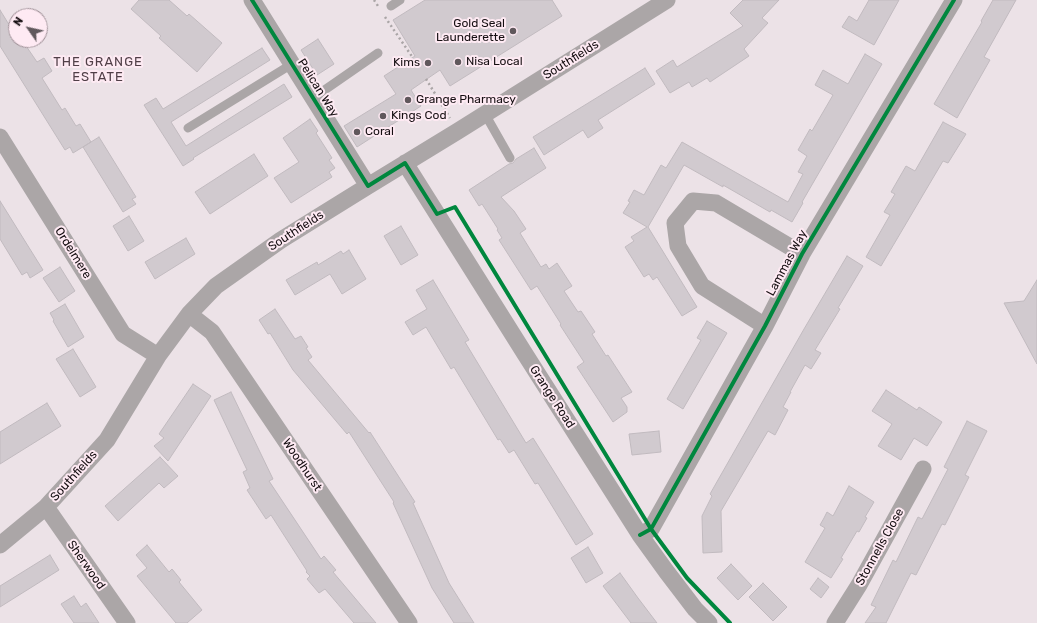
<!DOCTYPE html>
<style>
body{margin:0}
#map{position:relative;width:1037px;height:623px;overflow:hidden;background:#ece2e7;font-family:Rubik,sans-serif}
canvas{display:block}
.north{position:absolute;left:8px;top:8px;width:40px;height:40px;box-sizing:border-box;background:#feeaf3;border:1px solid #a19299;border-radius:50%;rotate:304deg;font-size:11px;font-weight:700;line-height:16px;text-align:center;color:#150e11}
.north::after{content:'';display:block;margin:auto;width:14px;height:18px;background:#60585c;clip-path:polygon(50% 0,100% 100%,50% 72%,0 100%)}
</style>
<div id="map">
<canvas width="1037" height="623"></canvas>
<div class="north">N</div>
</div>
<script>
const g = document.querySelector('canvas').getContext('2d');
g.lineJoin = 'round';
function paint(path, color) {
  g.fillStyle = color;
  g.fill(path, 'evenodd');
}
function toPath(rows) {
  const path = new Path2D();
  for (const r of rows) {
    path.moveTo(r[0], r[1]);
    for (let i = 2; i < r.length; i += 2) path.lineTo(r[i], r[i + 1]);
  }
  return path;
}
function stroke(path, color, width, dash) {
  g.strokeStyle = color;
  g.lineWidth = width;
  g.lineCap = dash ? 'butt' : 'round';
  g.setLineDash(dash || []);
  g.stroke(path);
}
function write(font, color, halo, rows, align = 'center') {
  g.font = font + ' Rubik,sans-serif';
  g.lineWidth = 4;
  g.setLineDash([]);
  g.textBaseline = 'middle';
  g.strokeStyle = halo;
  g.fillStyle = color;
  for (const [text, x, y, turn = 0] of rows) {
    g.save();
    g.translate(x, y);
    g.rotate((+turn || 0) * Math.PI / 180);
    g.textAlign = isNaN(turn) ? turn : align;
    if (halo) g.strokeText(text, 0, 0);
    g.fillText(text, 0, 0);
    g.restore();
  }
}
const building = toPath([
 [139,0,169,0,187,16,189,14,222,43,197,72,159,38,161,36,131,9,139,0],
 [425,0,552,0,562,16,450,86,440,70,424,81,411,90,421,106,357,147,344,126,396,94,384,76,415,56,393,20,425,0],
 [743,0,779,0,762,18,768,23,744,49,749,56,710,82,707,78,692,87,689,82,670,93,656,71,673,60,677,67,743,26,730,13,743,0],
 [869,0,899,0,874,45,842,27,849,16,857,21,869,0],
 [993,0,1016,0,984,57,990,60,957,118,934,104,982,22,981,21,993,0],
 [0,10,16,36,16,40,22,40,37,62,44,58,52,71,42,78,62,110,65,108,76,126,80,124,91,142,73,153,70,147,65,150,0,46,0,10],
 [318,39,334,64,317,75,301,50,318,39],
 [262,48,270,60,171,122,186,146,284,84,292,97,193,158,194,159,183,166,144,105,156,98,163,109,262,48],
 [865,54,882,64,802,202,803,203,792,222,771,210,770,212,723,185,723,187,684,165,648,227,697,307,682,316,657,277,653,280,649,274,644,277,625,247,634,241,631,237,647,227,623,213,630,202,628,201,634,190,644,195,661,165,666,168,682,142,788,202,803,174,798,172,807,156,798,150,810,129,812,131,833,95,815,85,823,70,848,84,865,54],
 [645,68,655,84,598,120,603,128,588,138,583,130,544,155,533,137,645,68],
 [310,119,318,131,316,133,332,158,329,160,335,168,329,172,332,177,291,203,274,178,299,162,283,138,310,119],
 [943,122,966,134,948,163,943,161,881,266,866,257,890,215,884,212,895,194,891,192,906,166,915,171,943,122],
 [99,137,136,197,132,199,136,204,123,212,83,147,99,137],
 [534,148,546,168,501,197,514,211,526,229,520,233,541,267,546,264,549,269,557,263,572,286,564,291,578,312,581,311,595,332,592,334,606,356,608,355,632,392,621,398,627,407,627,412,613,422,577,367,584,362,560,325,561,324,537,286,531,290,499,240,502,238,497,230,498,229,482,204,479,206,469,190,509,164,513,163,516,159,534,148],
 [254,154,268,176,210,214,195,192,254,154],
 [0,201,43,270,30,278,27,272,22,275,0,239,0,201],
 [129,216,144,241,128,251,113,226,129,216],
 [401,226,418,255,401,265,384,236,401,226],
 [186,238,195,254,155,279,145,262,186,238],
 [349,250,366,279,342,294,330,274,295,295,286,280,317,262,318,265,341,251,343,254,349,250],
 [847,256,863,266,838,308,840,309,815,350,821,353,811,369,805,365,790,392,791,392,783,407,788,410,775,435,768,431,721,511,722,552,703,553,702,516,712,496,710,494,804,329,847,256],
 [60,267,75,291,59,302,43,278,60,267],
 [433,280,469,340,465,342,526,443,533,438,593,534,576,545,538,483,535,484,514,450,509,453,500,439,498,440,454,367,451,369,426,327,413,335,405,322,427,309,416,290,433,280],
 [1037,280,1037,364,1004,303,1024,301,1037,280],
 [65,304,84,337,68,347,53,321,54,320,50,313,65,304],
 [275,309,295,339,301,336,308,347,306,348,312,357,308,360,369,433,370,432,415,502,413,503,449,583,474,623,454,623,432,588,393,503,394,502,349,432,347,434,293,370,270,333,268,334,259,320,275,309],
 [707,321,727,333,683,409,667,399,701,340,697,338,707,321],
 [73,349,96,387,80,397,56,359,73,349],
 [193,384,211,396,168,461,154,446,164,438,159,434,193,384],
 [886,390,917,410,919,407,942,422,927,446,914,438,901,460,878,446,892,424,872,411,886,390],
 [231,392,273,479,269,481,321,559,324,556,336,570,333,572,376,623,354,623,325,589,319,593,307,579,310,576,306,572,307,571,271,515,266,519,247,490,250,488,243,472,247,470,214,400,231,392],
 [47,403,61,426,0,464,0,432,47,403],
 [967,421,987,431,965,475,969,477,945,525,942,524,916,575,911,573,886,623,865,623,876,607,871,605,893,560,896,562,918,517,922,519,948,469,944,467,967,421],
 [659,431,661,452,632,455,629,434,659,431],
 [160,457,178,476,164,488,159,483,118,521,105,506,160,457],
 [849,486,874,502,865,517,867,518,859,532,857,531,841,558,843,559,831,578,805,562,825,528,820,525,824,518,827,512,833,516,849,486],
 [147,545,169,572,172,569,181,580,179,582,202,610,187,623,176,623,137,576,147,568,136,555,147,545],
 [588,547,603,573,586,583,571,558,588,547],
 [50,555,59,570,0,607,0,586,50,555],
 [731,564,752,586,738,600,717,578,731,564],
 [620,573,638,598,657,623,631,623,603,586,620,573],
 [818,578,829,587,821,598,810,589,818,578],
 [763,583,787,607,773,621,749,597,763,583],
 [74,596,81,607,86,603,99,623,74,623,61,604,74,596]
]);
paint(building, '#d1cacf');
stroke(building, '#c1babf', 1);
stroke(toPath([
 [374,0,378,6],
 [385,17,413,58],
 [426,79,450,118]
]), '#aaa5a6', 2.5, [2, 3]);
stroke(toPath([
 [391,6,400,0],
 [313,98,378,53],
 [485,114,510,158],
 [188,128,292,64]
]), '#aba6a7', 9);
stroke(toPath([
 [252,0,368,186],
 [0,137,123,334,158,356],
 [405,163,525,354,640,535,666,571,695,609,709,623],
 [189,314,212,332,409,623],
 [765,326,702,286,678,246,675,223,693,201,716,203,802,254],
 [46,507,127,623],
 [640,535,651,529,765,326,802,254,954,0],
 [0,545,46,507,107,440,158,356,189,314,216,286,281,240,368,186,458,131,667,0],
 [835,623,859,585,923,469]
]), '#aba6a7', 17);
stroke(toPath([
 [252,0,368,186,405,163,437,214,455,207,651,529,687,578,730,623],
 [640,535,651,529,765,326,802,254,954,0]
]), '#00873e', 4);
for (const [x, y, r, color] of [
 [513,31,4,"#60585c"],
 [458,62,4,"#60585c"],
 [428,63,4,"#60585c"],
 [408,100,4,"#60585c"],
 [383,116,4,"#60585c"],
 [357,132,4,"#60585c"]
]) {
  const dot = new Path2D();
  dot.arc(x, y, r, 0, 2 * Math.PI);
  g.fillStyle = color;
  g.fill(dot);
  stroke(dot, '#feeaf3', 1.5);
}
write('12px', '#150e11', '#feeaf3', [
 ["Gold Seal",505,24,"right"],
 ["Launderette",505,38,"right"],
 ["Nisa Local",466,62],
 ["Kims",420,63,"right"],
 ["Grange Pharmacy",416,100],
 ["Kings Cod",391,116],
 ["Coral",365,132]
], 'left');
write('12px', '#150e11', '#feeaf3', [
 ["Southfields",571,60,-32],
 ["Pelican Way",318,88,58],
 ["Southfields",296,231,-33],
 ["Ordelmere",73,253,58],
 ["Lammas Way",787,263,-62],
 ["Grange Road",552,397,57],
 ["Woodhurst",302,465,56],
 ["Southfields",74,476,-48],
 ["Stonnells Close",880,547,-61],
 ["Sherwood",86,565,55]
]);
g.letterSpacing = '1px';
write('13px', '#503f47', '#feeaf3', [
 ["THE GRANGE",98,62],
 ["ESTATE",98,77]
]);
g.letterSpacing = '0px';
</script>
